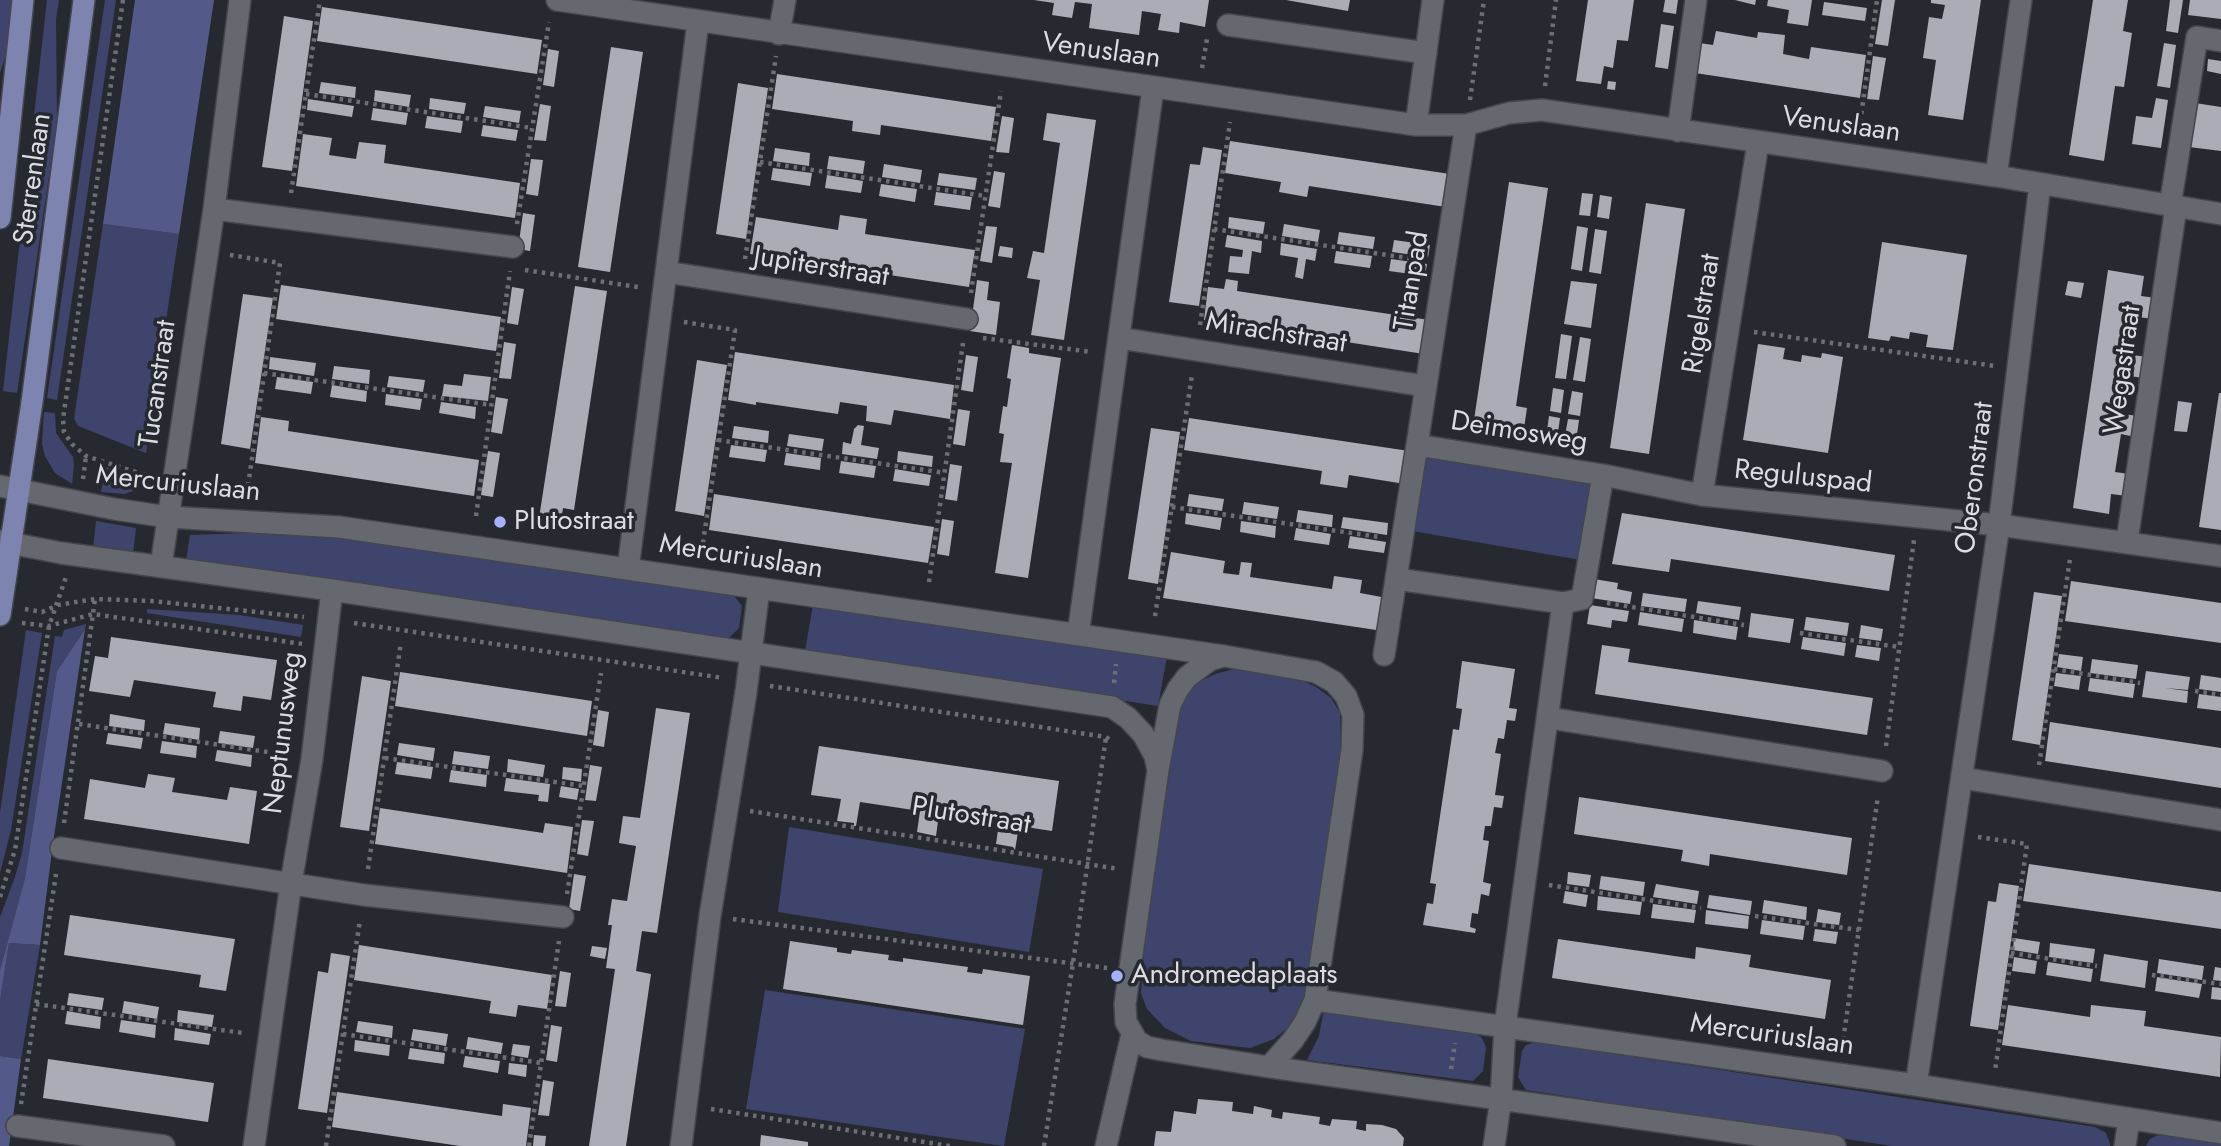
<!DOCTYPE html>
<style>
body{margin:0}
canvas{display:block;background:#272930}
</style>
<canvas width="2221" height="1146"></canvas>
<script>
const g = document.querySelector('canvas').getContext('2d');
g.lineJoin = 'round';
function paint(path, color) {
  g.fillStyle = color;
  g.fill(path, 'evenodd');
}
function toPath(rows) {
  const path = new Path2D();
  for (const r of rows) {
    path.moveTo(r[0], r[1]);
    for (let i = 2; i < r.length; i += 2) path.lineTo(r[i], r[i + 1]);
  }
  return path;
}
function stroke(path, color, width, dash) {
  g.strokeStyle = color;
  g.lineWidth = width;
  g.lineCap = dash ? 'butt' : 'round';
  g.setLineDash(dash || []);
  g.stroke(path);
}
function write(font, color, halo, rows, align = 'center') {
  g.font = font + ' Jost,sans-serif';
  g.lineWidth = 7;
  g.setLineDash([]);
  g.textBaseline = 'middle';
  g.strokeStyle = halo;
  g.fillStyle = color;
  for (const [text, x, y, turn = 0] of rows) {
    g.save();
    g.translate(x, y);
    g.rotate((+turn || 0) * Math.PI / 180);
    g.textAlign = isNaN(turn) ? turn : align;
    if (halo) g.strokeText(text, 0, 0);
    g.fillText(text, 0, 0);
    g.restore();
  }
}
paint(toPath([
 [0,0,16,0,9,46,0,73],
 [47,0,59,0,56,19,57,121,17,393,3,391],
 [105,0,116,0,57,400,47,398],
 [103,224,179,234,146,453,78,426,74,419],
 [44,412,55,413,56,433,73,457,74,465,72,484,55,473,45,456,42,444],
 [1423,455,1593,480,1581,560,1412,531],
 [106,467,142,481,143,483,136,490,124,494,101,492],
 [96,521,136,528,133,554,93,549],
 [300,531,723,591,734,596,742,606,739,628,729,638,717,639,186,561,190,535],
 [813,605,1167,656,1158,706,805,651],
 [147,609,239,615,303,625,301,637,147,613],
 [86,624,85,629,57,671,25,878,0,970,0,917,15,877,22,853,55,636,62,637,64,630],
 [26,630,42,633,11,830,0,873,0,813],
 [1238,668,1298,679,1316,687,1331,698,1340,713,1341,754,1304,999,1292,1024,1274,1039,1250,1048,1191,1041,1165,1028,1147,1009,1141,993,1146,927,1180,704,1197,683,1215,674],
 [789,827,1043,869,1029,952,778,912],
 [9,943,40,945,21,1059,0,1056,0,1001],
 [765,990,1025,1029,1004,1146,746,1109],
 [1324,1009,1476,1034,1482,1038,1486,1047,1483,1071,1473,1081,1307,1060,1319,1036],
 [1536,1042,2095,1127,2106,1133,2110,1144,2110,1146,1892,1146,1526,1090,1518,1077,1522,1051,1526,1045],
 [2158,1135,2221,1143,2221,1146,2146,1146,2150,1139]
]), '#3f446d');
paint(toPath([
 [135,0,214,0,179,234,103,224],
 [85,629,53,843,40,945,9,943,0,1001,0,970,25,878,57,671],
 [0,1056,21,1059,9,1146,0,1146]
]), '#535a8a');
paint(toPath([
 [1034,0,1209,0,1205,27,1180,22,1179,33,1158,30,1161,14,1142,11,1139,35,1089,28,1092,4,1075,2,1072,18,1052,15,1054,3],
 [1286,0,1350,0,1348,11],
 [1588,0,1634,0,1628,41,1617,40,1613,68,1604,66,1601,84,1576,81],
 [1665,0,1678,0,1676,14,1663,12],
 [1735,0,1756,0,1755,5],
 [1768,0,1812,0,1808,26,1787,23,1789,10,1767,6],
 [1882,0,1895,0,1888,46,1875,44],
 [1931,0,1981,0,1963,120,1928,115,1936,60,1923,58,1929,17,1942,19,1945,5,1931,3],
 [2093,0,2128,0,2123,31,2132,33,2124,87,2115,86,2104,161,2069,155],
 [2170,0,2183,0,2178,33,2166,31],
 [2190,0,2221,0,2221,19,2188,15],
 [1824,2,1867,8,1865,21,1822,15],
 [322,7,542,40,537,74,317,41],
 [284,16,313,21,292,171,262,167],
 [1661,24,1674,26,1668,69,1655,67],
 [1716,31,1757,38,1758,32,1785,35,1783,54,1809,59,1811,47,1866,55,1860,98,1695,73,1699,43,1713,45],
 [2164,43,2176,45,2170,88,2157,86],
 [611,47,643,52,610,272,578,267],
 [548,49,559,51,554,87,543,85],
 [1873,56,1886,58,1879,100,1867,99],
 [2208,59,2221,61,2221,74,2207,71],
 [777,74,996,107,991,141,881,125,880,135,852,131,853,121,772,109],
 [1608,81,1616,82,1615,90,1607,89],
 [321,82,356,87,355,98,319,93],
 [738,83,768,88,746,239,716,234],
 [375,90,411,95,409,107,374,101],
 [430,98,466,103,464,114,429,109],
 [2156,98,2168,100,2161,148,2132,144,2136,116,2152,118],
 [308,99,354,106,352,117,307,110],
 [2195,103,2221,107,2221,151,2189,147],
 [540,104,551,106,546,141,534,140],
 [485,106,521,111,519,123,483,117],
 [373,108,408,113,406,125,371,120],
 [1047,113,1096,120,1064,340,1031,335,1040,280,1027,278,1033,251,1044,253,1060,143,1043,140],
 [427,116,463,121,461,133,425,128],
 [1002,116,1014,118,1009,153,996,152],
 [483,125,518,130,516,141,481,136],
 [303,134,332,138,329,155,356,159,359,142,386,145,384,163,520,183,515,218,296,186],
 [1230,141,1450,174,1446,207,1309,186,1307,197,1279,192,1281,182,1225,173],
 [1203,147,1222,150,1199,306,1169,302,1190,164,1200,165],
 [775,148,810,153,809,166,773,161],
 [829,156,865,161,863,174,827,169],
 [531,159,543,160,538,196,526,194],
 [884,164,922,170,920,183,882,177],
 [773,168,812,173,810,186,771,180],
 [994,171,1005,173,1000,208,988,206],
 [939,173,977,178,975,190,937,185],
 [827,175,863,181,861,193,825,188],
 [1509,182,1548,188,1516,406,1527,408,1523,435,1473,427],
 [881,184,917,189,915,202,879,196],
 [936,192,972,197,970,210,934,205],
 [1582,193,1593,194,1590,216,1579,215],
 [1600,195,1612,197,1609,219,1597,217],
 [1646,203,1685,209,1649,454,1610,448],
 [523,213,535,215,530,251,518,249],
 [840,215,867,219,865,234,975,250,969,287,750,254,756,217,838,230],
 [1229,217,1265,222,1263,234,1228,228],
 [1284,224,1320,230,1318,242,1282,236],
 [986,226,997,227,992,263,980,261],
 [1577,226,1588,228,1582,271,1571,269],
 [1595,229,1607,231,1601,274,1589,272],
 [1339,232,1375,237,1373,249,1337,244],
 [1227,235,1262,241,1261,253,1252,251,1249,274,1228,272,1230,256,1242,257,1243,250,1225,247],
 [1394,240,1430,245,1428,257,1392,252],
 [1882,242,1967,255,1953,350,1926,347,1928,335,1910,332,1909,339,1891,336,1889,341,1868,338],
 [1281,243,1317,249,1315,261,1306,259,1303,279,1295,277,1298,258,1280,255],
 [1000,246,1013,248,1012,258,998,256],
 [1336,251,1372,256,1370,268,1334,263],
 [1391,259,1427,264,1425,276,1389,271],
 [2108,270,2144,276,2141,296,2156,298,2153,319,2138,317,2133,355,2147,357,2144,378,2129,376,2123,414,2138,416,2135,437,2121,434,2115,472,2129,474,2127,496,2111,494,2109,514,2073,508],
 [1226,279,1238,281,1237,291,1429,320,1424,354,1204,320,1208,287,1224,289],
 [977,280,989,282,987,300,1000,302,996,335,970,331],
 [1571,281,1597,284,1591,328,1564,324],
 [2068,281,2084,283,2081,298,2065,295],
 [281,285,501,317,496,351,276,319],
 [575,286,607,291,574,510,563,508,561,522,539,518],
 [512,287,524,289,518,325,507,323],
 [243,294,273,298,250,449,221,444],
 [1561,334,1572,336,1566,379,1555,378],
 [1580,337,1591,339,1585,382,1573,380],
 [504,342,516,344,511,379,499,378],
 [1758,344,1785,348,1783,359,1801,362,1802,355,1821,358,1822,353,1843,357,1828,453,1743,440],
 [1012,345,1029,348,1029,353,1061,358,1028,578,995,573,1012,463,1000,462,1004,434,999,433,1003,406,1007,407,1011,379,1007,378],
 [735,352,954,385,950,419,894,410,891,425,866,421,867,406,840,402,838,414,756,402,756,405,728,400],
 [966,355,978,357,973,392,961,390],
 [270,357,316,363,314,376,269,369],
 [697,360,727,365,704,516,675,511],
 [334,366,370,370,369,384,332,379],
 [464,374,491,377,488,401,442,396,444,384,462,386],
 [389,376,425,380,423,392,387,387],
 [277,377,313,382,311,394,275,389],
 [332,385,367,391,366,402,330,397],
 [1553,388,1564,390,1561,413,1550,411],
 [1572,391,1583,393,1580,416,1568,414],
 [2219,393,2221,393,2221,530,2199,527],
 [386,394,422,399,420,410,385,405],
 [496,397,508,399,502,434,491,432],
 [2178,401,2192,403,2187,432,2174,431],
 [441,402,476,407,475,419,439,413],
 [958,409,970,411,965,446,953,444],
 [1549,416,1560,418,1557,440,1546,438],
 [261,417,289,421,288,431,479,460,474,496,255,463],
 [1189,418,1409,451,1405,484,1349,475,1347,488,1320,484,1322,471,1184,450],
 [1568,419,1579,420,1576,442,1564,441],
 [858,425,864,426,861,445,879,448,877,459,842,454,843,442,851,444,854,429],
 [734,426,769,431,768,443,732,438],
 [1151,428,1180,432,1158,584,1128,579],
 [789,434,824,439,822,451,787,446],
 [731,445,767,450,765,462,729,457],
 [488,451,500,453,493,497,481,495],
 [898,451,933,456,932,467,897,462],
 [786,453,821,458,820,470,784,465],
 [841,461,876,466,874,478,839,473],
 [950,464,962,466,957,501,945,499],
 [895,469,931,475,929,486,893,481],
 [714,494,934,527,928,563,709,530],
 [1189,494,1224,499,1222,511,1187,506],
 [1244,502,1279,507,1277,519,1242,514],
 [1298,510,1333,515,1332,527,1296,522],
 [1186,513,1222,518,1220,530,1185,524],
 [1622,513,1895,555,1889,591,1671,559,1669,572,1612,564],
 [1343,517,1388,523,1387,535,1341,528],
 [942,519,954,521,949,556,937,554],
 [1241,521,1276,526,1275,538,1240,532],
 [1296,528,1331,534,1329,545,1294,540],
 [1350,536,1386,542,1384,553,1348,548],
 [1171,552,1225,561,1223,573,1239,575,1241,562,1252,563,1250,577,1332,589,1334,576,1362,580,1360,593,1387,598,1383,631,1163,598],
 [1594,579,1618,583,1617,589,1632,592,1630,604,1591,598],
 [2071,581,2221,603,2221,643,2065,621],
 [2034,592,2062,596,2040,745,2012,740],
 [1643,593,1687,599,1685,612,1641,606],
 [1698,601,1741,607,1739,620,1696,613],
 [1590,605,1629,611,1627,622,1612,620,1611,628,1587,624],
 [1640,612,1684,619,1682,632,1638,625],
 [1751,613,1794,619,1790,643,1748,637],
 [1806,617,1849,623,1847,636,1804,630],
 [1694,620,1738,627,1736,640,1693,633],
 [1861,625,1883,629,1881,641,1859,638],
 [111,637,277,660,271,700,243,696,241,711,213,707,216,692,134,680,130,697,89,691,95,656,108,658],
 [1803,637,1846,643,1844,656,1801,649],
 [1602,645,1630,649,1628,662,1873,698,1867,735,1595,694],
 [1857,645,1881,648,1879,661,1855,657],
 [2059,654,2083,657,2081,671,2057,667],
 [2092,659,2138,665,2136,679,2090,673],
 [1462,661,1515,669,1509,708,1517,709,1515,721,1507,720,1504,739,1498,738,1495,753,1501,754,1495,795,1504,796,1502,808,1494,807,1491,826,1485,826,1483,840,1489,841,1483,882,1491,884,1489,896,1481,894,1478,914,1472,913,1470,927,1476,929,1475,933,1423,925,1427,903,1433,904,1436,884,1430,883,1453,729,1459,730,1462,709,1456,708],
 [2146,671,2190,677,2188,690,2165,688,2188,691,2187,703,2142,697],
 [400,672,592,701,587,736,395,706],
 [2056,673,2081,676,2079,690,2054,686],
 [2201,675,2221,678,2221,692,2199,689],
 [362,676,391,681,369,831,340,827],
 [2090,678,2135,684,2133,698,2088,691],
 [2199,694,2221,697,2221,711,2197,708],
 [656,708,690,713,657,933,642,931,640,944,636,971,651,974,626,1146,589,1146,615,969,606,968,612,925,608,925,612,899,627,901,636,846,619,843,623,816,640,818],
 [598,710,609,712,604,747,593,745],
 [110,714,145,720,144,731,109,726],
 [2050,722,2221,748,2221,788,2045,761],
 [165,723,200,728,199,740,163,734],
 [220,731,255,736,253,748,218,743],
 [108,733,143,738,141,749,106,744],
 [162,741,197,746,196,758,160,753],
 [399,743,435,748,433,761,397,755],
 [819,746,1059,781,1052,831,1019,826,1015,850,1013,847,996,844,999,823,939,814,936,836,917,832,920,811,860,802,856,826,854,826,854,823,837,821,841,799,811,795],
 [217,750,252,755,251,767,215,761],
 [454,751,490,756,488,769,452,764],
 [508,759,545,765,543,777,507,772],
 [397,762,433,767,431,779,395,774],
 [590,765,602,767,596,801,585,800],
 [563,767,582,769,581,782,562,779],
 [451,770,487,775,486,787,449,782],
 [148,774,175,778,172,792,200,796,227,800,230,787,257,791,249,844,84,819,90,779,145,788],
 [506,778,550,784,548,802,538,801,539,795,504,791],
 [561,786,579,789,577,800,559,797],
 [1579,797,1852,838,1847,875,1710,854,1709,866,1681,861,1683,850,1574,834],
 [380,808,543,833,545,823,573,827,567,873,375,844],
 [582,820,594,821,588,856,577,854],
 [2029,864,2221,892,2221,929,2023,901],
 [1568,872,1591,875,1589,887,1567,884],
 [574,874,586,876,580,911,569,909],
 [1601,876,1645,882,1643,896,1599,889],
 [1999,883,2019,886,1998,1030,1970,1026,1988,901,1996,902],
 [1656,884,1699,891,1697,904,1653,897],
 [1565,891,1588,895,1586,907,1563,903],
 [1709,895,1752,901,1750,915,1707,908],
 [1598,896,1642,902,1640,915,1597,910],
 [1764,900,1807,907,1806,920,1762,913],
 [1653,904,1696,910,1694,923,1651,918],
 [1818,909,1841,913,1839,925,1816,922],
 [1706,910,1749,916,1748,929,1705,924],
 [70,915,235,939,226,991,199,987,201,975,64,955],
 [1762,920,1805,926,1803,940,1760,934],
 [1815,929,1838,932,1836,944,1813,941],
 [2014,938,2040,942,2038,954,2013,950],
 [1558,939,1695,959,1696,947,1751,955,1749,967,1831,980,1825,1019,1552,978],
 [790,941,837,948,837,952,851,954,852,950,889,955,888,960,903,962,903,958,968,967,967,972,982,974,983,969,1030,976,1023,1025,783,989],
 [2050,943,2095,949,2093,963,2049,957],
 [359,945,552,975,547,1009,518,1005,516,1017,489,1013,491,1001,354,980],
 [592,946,607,948,605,959,590,956],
 [331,953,350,956,327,1113,298,1109,318,971,328,973],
 [2104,954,2148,961,2145,988,2100,981],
 [2014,957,2037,961,2035,974,2012,971],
 [2159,959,2204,966,2202,980,2157,973],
 [2048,962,2093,969,2091,982,2046,975],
 [2215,967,2221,968,2221,981,2213,980],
 [560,971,571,973,566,1007,555,1006],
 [2157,977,2202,984,2199,998,2155,991],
 [2212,987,2221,988,2221,1000,2211,999],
 [69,993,104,998,102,1010,67,1005],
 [124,1001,159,1007,157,1019,122,1013],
 [2008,1005,2090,1017,2091,1005,2146,1011,2144,1026,2221,1037,2220,1077,2002,1045],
 [178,1010,214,1015,212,1027,177,1022],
 [67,1011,101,1017,100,1029,65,1024],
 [121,1020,156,1025,155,1038,119,1032],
 [358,1021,393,1026,392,1038,356,1032],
 [551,1025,562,1027,557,1062,546,1060],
 [175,1028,211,1034,209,1045,174,1040],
 [413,1029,448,1034,446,1046,411,1040],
 [468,1037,503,1043,501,1054,466,1049],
 [355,1040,390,1045,389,1056,354,1051],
 [513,1044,530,1046,528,1058,511,1055],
 [410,1048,445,1053,444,1064,408,1059],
 [465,1056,500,1061,498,1073,463,1067],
 [48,1059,214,1083,208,1122,43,1098],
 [509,1063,527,1065,526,1077,508,1074],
 [543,1080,554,1082,549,1116,538,1115],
 [337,1092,502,1116,503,1104,531,1108,526,1146,460,1146,332,1127],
 [1198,1099,1233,1102,1232,1111,1253,1114,1254,1106,1272,1110,1271,1117,1282,1119,1283,1112,1320,1117,1319,1124,1330,1126,1332,1119,1357,1121,1356,1129,1366,1131,1366,1124,1382,1125,1396,1129,1404,1138,1403,1146,1154,1146,1156,1131,1171,1132,1174,1111,1196,1114],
 [534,1135,546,1136,545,1146,533,1146],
 [761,1135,808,1142,808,1146,760,1146]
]), '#abacb6');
const minor = toPath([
 [557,0,1416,125,1466,125,1509,113,1542,110,1996,176,2221,214],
 [1228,25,1426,53],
 [779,34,785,0],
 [1416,125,1433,0],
 [1678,131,1696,0],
 [1996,176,2021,0],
 [2170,206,2197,37,2221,41],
 [214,209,513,247],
 [666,272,967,319],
 [1119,338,1425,386],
 [1417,445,1466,125],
 [1603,475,1702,495,1999,525,2221,556],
 [0,486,114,509,168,517,339,527,1224,656,1316,672,1334,682,1346,696,1353,715,1352,750,1315,1000,1305,1022,1293,1040,1269,1067],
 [1702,495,1758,143],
 [0,541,61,553,332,590,1112,707,1128,718,1143,734,1155,756,1158,770],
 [2127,541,2176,207],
 [161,566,214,209,240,0],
 [628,569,698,22],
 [1397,579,1563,603,1505,1026,1501,1098,1494,1146],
 [1078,635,1153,88],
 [1384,655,1417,445,1603,475,1582,599,1563,603],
 [1224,656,1210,660,1187,677,1178,689,1170,705,1158,770,1125,1004,1126,1022,1137,1041,1147,1047,1162,1050,1269,1067,1835,1146],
 [1549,718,1882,771],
 [1962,778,2221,820],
 [61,848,364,895,563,917],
 [1315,1000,1916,1085,2221,1133],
 [1916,1085,1999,525,2040,184],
 [17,1126,164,1146],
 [254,1146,291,883,312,759,332,590],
 [681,1146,710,916,746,692,759,589],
 [1106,1146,1132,1034],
 [2125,1146,2129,1119]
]);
const major = toPath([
 [0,218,23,0],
 [0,615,32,402,84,0]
]);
stroke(minor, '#45464d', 24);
stroke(major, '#45464d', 24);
stroke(toPath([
 [123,0,63,419,64,432,72,444,86,456,148,476],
 [1202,68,1207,39],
 [1545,86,1556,0],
 [306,94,532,128],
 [1470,100,1484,0],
 [1859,131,1877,0],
 [760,162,985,196],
 [291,193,320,0],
 [517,224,549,22],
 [1214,229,1421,260],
 [230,255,280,263,248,486],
 [745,259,776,56],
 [525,270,638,287],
 [971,293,1001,91],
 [684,322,735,330,702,549],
 [1200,325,1230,122],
 [1754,332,1995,366],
 [983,338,1092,352],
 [264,373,491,405],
 [718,440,945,473],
 [83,479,86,456],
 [1172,507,1379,537],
 [476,516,510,271],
 [929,582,963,343],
 [1607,603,1744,625],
 [25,609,42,612,58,605,95,599,152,601,304,617],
 [1155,616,1192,375],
 [22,623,49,626,93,614,303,644],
 [354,623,723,678],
 [1800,633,1899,647],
 [2054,669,2140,683],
 [1114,683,1116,664],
 [770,686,1106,737,1110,740],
 [2195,691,2221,695],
 [79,724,287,755],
 [1886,746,1914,540],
 [385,758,584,786],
 [2039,765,2070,559],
 [750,811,1119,869],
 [64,823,95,599],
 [1978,837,2027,844,1995,1071],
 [368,869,401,642],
 [1549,885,1701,908],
 [567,894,601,673],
 [0,897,15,850,49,626,66,577],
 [1755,916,1859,930],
 [733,919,1107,968],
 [2011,953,2097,966],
 [2152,975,2221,984],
 [36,1004,243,1033],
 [343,1034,542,1063],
 [1842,1048,1878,796],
 [1451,1069,1455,1043],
 [21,1104,56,874],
 [711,1109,950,1146],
 [326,1146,360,920],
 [529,1146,559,941],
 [1044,1146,1073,963,1106,737]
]), '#6d6f75', 4.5, [3.5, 5]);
stroke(minor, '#666870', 21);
stroke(major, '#7d84b0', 21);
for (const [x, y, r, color] of [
 [500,522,7,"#a6b1fc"],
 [1117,976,7,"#a6b1fc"]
]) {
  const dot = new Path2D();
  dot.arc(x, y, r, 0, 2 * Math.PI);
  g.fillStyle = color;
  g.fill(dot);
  stroke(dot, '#272930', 2.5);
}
write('28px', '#dcdde2', '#272930', [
 ["Venuslaan",1101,52,8],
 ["Venuslaan",1841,126,8],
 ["Sterrenlaan",34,179,-82],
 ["Jupiterstraat",821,268,9],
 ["Titanpad",1413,281,-81],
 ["Rigelstraat",1703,314,-81],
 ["Mirachstraat",1276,334,9],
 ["Wegastraat",2124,370,-82],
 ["Tucanstraat",159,384,-82],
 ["Deimosweg",1519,433,9],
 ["Reguluspad",1803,478,6],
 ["Oberonstraat",1976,478,-83],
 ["Mercuriuslaan",178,485,6],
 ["Mercuriuslaan",741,558,9],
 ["Neptunusweg",284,733,-83],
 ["Plutostraat",971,817,9],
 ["Mercuriuslaan",1772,1036,8]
]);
write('28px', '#dcdde2', '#272930', [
 ["Plutostraat",514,522],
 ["Andromedaplaats",1131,976]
], 'left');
</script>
